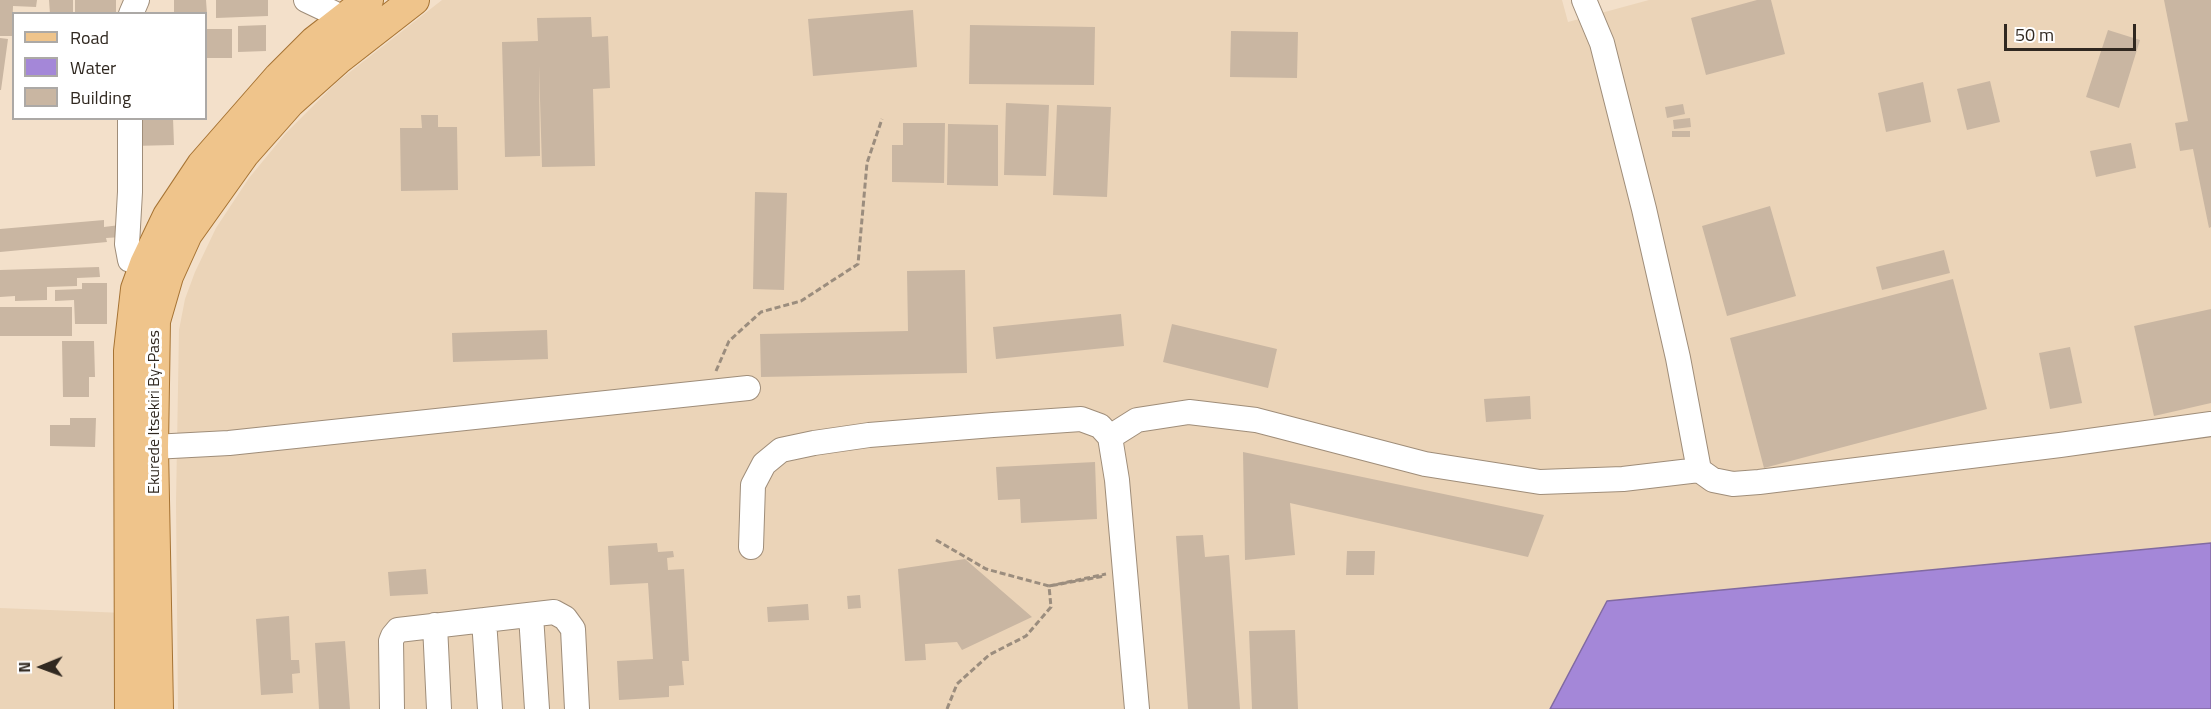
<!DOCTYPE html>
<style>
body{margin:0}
#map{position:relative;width:2211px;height:709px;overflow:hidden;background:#f3e0ca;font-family:"Titillium Web",sans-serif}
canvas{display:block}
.legend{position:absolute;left:12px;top:12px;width:195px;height:108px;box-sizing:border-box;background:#fff;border:2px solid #aca9a6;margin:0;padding:8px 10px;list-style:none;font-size:18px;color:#302820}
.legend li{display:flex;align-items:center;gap:12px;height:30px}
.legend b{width:30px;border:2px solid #aca9a6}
.north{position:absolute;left:12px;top:637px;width:60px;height:60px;-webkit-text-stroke:4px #fff;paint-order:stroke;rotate:269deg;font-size:16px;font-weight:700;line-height:24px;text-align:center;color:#302820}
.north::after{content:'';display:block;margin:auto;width:21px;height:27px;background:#302820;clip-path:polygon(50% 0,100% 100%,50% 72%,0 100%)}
.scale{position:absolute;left:2004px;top:24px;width:132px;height:27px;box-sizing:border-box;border:3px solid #302820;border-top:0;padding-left:8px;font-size:18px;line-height:21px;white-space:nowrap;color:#302820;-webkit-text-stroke:4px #fff;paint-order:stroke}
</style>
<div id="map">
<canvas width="2211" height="709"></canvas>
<ul class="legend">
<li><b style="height:8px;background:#efc48b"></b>Road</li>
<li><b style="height:16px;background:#a487d8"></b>Water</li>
<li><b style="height:16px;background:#c9b6a2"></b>Building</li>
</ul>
<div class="north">N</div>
<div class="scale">50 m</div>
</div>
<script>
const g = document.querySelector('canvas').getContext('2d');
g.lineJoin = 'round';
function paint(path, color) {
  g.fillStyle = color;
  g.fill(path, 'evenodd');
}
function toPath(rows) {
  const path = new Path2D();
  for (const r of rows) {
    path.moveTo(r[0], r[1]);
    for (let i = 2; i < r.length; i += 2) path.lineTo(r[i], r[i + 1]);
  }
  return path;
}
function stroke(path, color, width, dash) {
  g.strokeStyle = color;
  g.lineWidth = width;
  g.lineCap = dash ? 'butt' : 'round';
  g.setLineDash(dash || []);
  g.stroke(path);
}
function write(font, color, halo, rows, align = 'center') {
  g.font = font + ' "Titillium Web",sans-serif';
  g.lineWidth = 6;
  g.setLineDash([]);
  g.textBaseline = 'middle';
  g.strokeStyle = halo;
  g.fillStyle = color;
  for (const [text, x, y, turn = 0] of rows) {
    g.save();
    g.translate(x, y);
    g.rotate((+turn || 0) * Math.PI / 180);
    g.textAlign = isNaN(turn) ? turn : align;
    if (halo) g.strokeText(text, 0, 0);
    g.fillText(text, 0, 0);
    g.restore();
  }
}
paint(toPath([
 [442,0,1562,0,1568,22,1649,0,2211,0,2211,543,1607,601,1550,709,178,709,176,503,179,330,185,299,195,272,216,228,249,178,286,133,337,82],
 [0,608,124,613,125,709,0,709]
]), '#ebd4b8');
const water = toPath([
 [2211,543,2211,709,1550,709,1607,601,2211,543]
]);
paint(water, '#a487d8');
stroke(water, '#816aa1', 1.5);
paint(toPath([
 [0,0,37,0,36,7,13,6,12,36,0,36],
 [49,0,73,0,73,14,50,14],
 [75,0,116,0,116,14,75,14],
 [174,0,206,0,207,14,174,14],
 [216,0,268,0,268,16,216,18],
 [1757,0,1771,0,1785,54,1706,75,1691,18],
 [2164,0,2211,0,2211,227,2209,228,2193,149,2180,151,2175,123,2188,121],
 [913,10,917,67,813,76,808,19],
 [591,17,592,37,608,36,610,88,593,89,595,166,542,167,539,66,540,156,505,157,502,42,538,41,537,18],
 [266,25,266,51,238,52,238,26],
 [970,25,1095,27,1094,85,969,84],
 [207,29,232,29,232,58,207,58],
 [2108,30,2140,40,2119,108,2086,97],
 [1231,31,1298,32,1297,78,1230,77],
 [0,38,8,39,1,90,0,90],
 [1990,81,2000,122,1967,130,1957,89],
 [1923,82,1931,122,1886,132,1878,93],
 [1006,103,1049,105,1046,176,1004,175],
 [1683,104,1685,114,1667,118,1665,107],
 [1057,105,1111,107,1107,197,1053,195],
 [421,115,438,115,438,127,457,127,458,190,401,191,400,128,422,128],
 [132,118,173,118,174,145,132,146],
 [1690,118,1691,127,1674,129,1673,120],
 [903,123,945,123,944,183,892,182,892,145,903,145],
 [948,124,998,125,998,186,947,185],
 [1672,131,1690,131,1690,137,1672,137],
 [2131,143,2136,168,2096,177,2090,151],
 [755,192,787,193,784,290,753,289],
 [1770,206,1796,296,1727,316,1702,226],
 [104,220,104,227,120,225,122,237,106,238,107,242,0,252,0,229],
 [1944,250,1950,273,1882,290,1876,267],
 [99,267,100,277,77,278,77,286,47,287,47,300,15,301,15,296,0,297,0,270],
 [965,270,967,373,761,377,760,334,908,331,907,271],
 [1953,279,1987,409,1764,468,1730,338],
 [82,283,107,283,107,324,75,324,74,300,55,301,55,290,82,289],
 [0,307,72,307,72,336,0,336],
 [2211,309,2211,403,2154,416,2134,326],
 [1121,314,1124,346,996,359,993,327],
 [1172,324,1277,349,1268,388,1163,362],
 [547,330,548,359,453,362,452,333],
 [62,341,94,341,95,377,89,377,89,397,63,397],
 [2070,347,2082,403,2050,409,2039,353],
 [1530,396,1531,419,1486,422,1484,399],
 [70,418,96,418,95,447,50,446,50,425,70,425],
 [1243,452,1544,515,1528,557,1290,503,1295,555,1245,560],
 [1095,462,1097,519,1021,523,1020,499,998,500,996,467],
 [1203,535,1205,557,1229,555,1240,709,1188,709,1176,536],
 [657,543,658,552,673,551,674,557,667,558,668,570,684,569,689,661,682,661,684,685,669,686,669,697,619,700,617,661,653,659,648,583,610,585,608,546],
 [1347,551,1375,551,1374,575,1346,575],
 [965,559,1032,617,962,650,957,642,925,644,926,660,905,661,898,569],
 [426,569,428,594,390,596,388,572],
 [860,595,861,608,848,609,847,596],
 [808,604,809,620,768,622,767,607],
 [289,616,291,660,299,660,300,673,292,674,293,693,261,695,256,619],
 [1295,630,1298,709,1252,709,1249,631],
 [345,641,350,709,319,709,315,643]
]), '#c9b6a2');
const minor = toPath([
 [306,0,344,18],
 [1584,0,1602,43,1644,209,1678,358,1699,470,1713,480,1733,484,1759,482,2060,445,2211,424],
 [131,14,137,0],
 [130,118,130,192,127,244,130,260,145,264],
 [1110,437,1137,420,1189,412,1256,420,1425,464,1540,482,1623,479,1699,470],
 [153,447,229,443,748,388],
 [751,547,753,485,764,464,781,450,814,443,869,435,993,425,1081,419,1100,426,1110,437,1117,480,1137,709],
 [531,615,537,709],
 [484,620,490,709],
 [435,625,439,709],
 [392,709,391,641,393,636,398,630,554,612,565,618,573,629,577,709]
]);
const major = toPath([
 [130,709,129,351,136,289,145,264,168,216,202,165,279,77,314,42,368,0],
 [158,709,153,447,155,321,168,276,187,234,244,154,290,102,337,60,414,0]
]);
stroke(minor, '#9f8d79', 26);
stroke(major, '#a67333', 32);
stroke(toPath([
 [716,371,729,341,761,312,801,301,858,264,867,163,882,119],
 [936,540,986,569,1049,586,1105,576],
 [1049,586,1106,574],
 [947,709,957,684,989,655,1026,636,1051,607,1049,586]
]), '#9b8d7e', 3, [6, 3]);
stroke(minor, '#fff', 24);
stroke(major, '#efc48b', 30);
write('16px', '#302820', '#fff', [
 ["Ekurede Itsekiri By-Pass",155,412,-90]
]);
</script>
